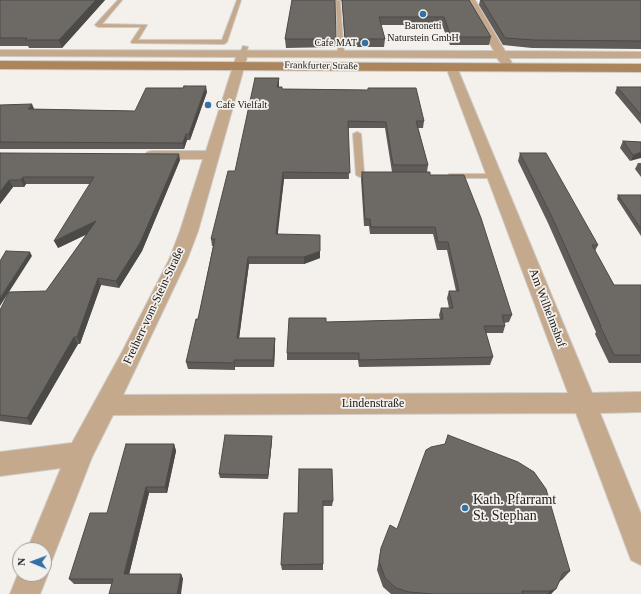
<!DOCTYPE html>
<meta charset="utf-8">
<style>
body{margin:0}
#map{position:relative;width:641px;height:594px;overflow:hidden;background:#f4f0ec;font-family:Georgia,serif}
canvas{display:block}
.north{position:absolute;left:12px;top:542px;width:40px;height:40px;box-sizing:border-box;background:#f4f0ec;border:1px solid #a09d9a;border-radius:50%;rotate:271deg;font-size:11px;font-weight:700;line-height:16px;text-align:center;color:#21201f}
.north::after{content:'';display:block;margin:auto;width:14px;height:18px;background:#3072a8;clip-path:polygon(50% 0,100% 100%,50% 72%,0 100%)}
</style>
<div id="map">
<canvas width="641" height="594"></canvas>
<div class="north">N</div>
</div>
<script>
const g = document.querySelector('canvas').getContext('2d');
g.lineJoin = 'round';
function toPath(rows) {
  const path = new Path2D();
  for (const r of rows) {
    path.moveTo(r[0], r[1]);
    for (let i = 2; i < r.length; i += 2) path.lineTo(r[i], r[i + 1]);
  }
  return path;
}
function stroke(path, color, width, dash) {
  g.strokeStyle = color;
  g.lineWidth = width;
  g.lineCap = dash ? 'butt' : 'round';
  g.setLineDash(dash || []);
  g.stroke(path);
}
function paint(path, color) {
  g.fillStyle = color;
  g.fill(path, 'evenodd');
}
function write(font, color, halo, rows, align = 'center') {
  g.font = font + ' Georgia,serif';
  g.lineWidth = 3.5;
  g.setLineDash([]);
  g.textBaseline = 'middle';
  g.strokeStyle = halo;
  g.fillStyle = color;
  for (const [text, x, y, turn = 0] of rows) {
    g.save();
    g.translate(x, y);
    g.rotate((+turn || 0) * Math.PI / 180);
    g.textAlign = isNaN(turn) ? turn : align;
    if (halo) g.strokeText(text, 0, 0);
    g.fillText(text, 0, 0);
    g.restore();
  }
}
const lane = toPath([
 [118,0,122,0,102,24,147,25,138,40,222,40,237,0,241,0,227,42,224,44,132,43,131,42,141,27,98,27,95,25,118,0],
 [336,0,340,1,344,53,341,55,338,53,336,0],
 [243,46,248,47,246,53,243,55,240,53,243,46],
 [357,132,361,134,364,173,377,173,377,177,360,177,356,175,353,134,357,132],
 [449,174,496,174,500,176,496,178,449,178,449,174]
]);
const street = toPath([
 [465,0,475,0,505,51,641,52,641,58,509,58,512,63,506,66,502,65,497,58,247,57,198,231,187,260,123,395,568,393,446,67,452,64,456,65,592,393,641,392,641,412,600,413,641,514,641,565,631,560,576,413,113,415,92,457,52,560,44,564,44,550,27,550,61,468,0,476,0,452,72,443,122,352,169,260,180,231,203,159,152,159,147,158,145,155,147,152,152,151,206,151,236,57,0,56,0,50,494,51,465,0],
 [44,564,48,574,40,594,10,594,20,569,20,574,44,574,44,564]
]);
const secondary = toPath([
 [0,61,641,64,641,72,0,69,0,61]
]);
stroke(lane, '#cecbc7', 2);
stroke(street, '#cecbc7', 2);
stroke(secondary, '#cecbc7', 2);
paint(lane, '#c4a98d');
paint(street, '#c4a98d');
paint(secondary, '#ac855c');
paint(toPath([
 [0,0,105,0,62,48,29,48,28,46,0,46],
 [340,0,469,0,491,37,489,45,450,45,442,25,381,25,385,39,384,47,345,47,342,1],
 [480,0,641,0,641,49,532,48,503,45,479,5],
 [285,39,336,39,336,47,286,48],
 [279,78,279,87,282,89,368,90,368,88,424,121,423,128,418,128,428,165,427,172,392,172,385,128,348,128,349,179,284,179,277,234,320,258,304,264,249,264,239,338,275,338,275,345,274,367,235,367,235,370,188,369,186,362,198,319,213,246,212,246,211,239],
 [617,87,641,87,641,124,615,93],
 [207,92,190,140,187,140,184,149,0,149,0,105,34,109,135,111],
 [623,141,641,142,630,161,620,148],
 [0,153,180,160,142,251,119,288,101,285,80,344,78,344,31,425,0,421,0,310,46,291,87,234,58,248,90,184,26,184,24,187,13,187,0,204],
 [520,153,598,245,595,251,614,285,641,285,641,363,609,363,595,334,596,332,548,223,518,161],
 [638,163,641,163,641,177,635,169],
 [362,172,430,175,512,315,509,322,504,323,505,326,503,333,486,333,493,357,490,365,359,367,358,360,287,360,287,353,326,322,440,319,439,315,441,308,449,308,447,298,449,291,456,291,447,250,437,250,433,234,370,234,369,226,364,226,361,179],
 [618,195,641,195,641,236,617,199],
 [272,440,268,479,220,478,219,474],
 [174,444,176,451,167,493,149,493,129,574,181,574,183,579,111,584,74,584,69,579],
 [299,469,333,501,332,506,323,506,323,570,282,570,281,565,298,513],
 [397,529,570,571,562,580,560,581,551,594,391,594,383,587,377,570,381,548]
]), '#5e5b58');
paint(toPath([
 [96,0,105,0,62,48,59,40],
 [279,78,279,84,278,94,277,87],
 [206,86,207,92,190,140,189,134],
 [32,104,35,111,28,109],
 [186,134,187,140,184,149,183,143],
 [641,152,641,158,630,161,633,155],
 [179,154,180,160,142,251,119,288,116,281],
 [283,172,284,179,277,241,276,234],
 [23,177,26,184,24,187,21,180],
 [9,180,13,187,0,204,0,192],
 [96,221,98,229,58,248,54,241],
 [320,251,320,258,304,264,304,257],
 [30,252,32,256,0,306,0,298],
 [248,257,249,264,238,346,237,338],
 [98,278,101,285,80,344,77,337],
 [74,337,78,344,31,425,27,418],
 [275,338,275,345,274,367,273,360],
 [234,360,235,367,235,370,234,363],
 [272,436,272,440,268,479,268,475],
 [174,444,176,451,167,493,165,487],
 [146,487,149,493,128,579,124,574],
 [181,574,183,579,181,594,177,594],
 [556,589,551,594,547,594,550,591]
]), '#4c4a47');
const building = toPath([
 [0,0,96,0,59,40,25,40,27,38,0,38,0,0],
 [292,0,335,0,336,39,285,39,292,0],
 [342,0,469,0,491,37,451,37,444,17,379,17,385,39,345,39,342,0],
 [482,0,641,0,641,41,534,40,505,38,482,0],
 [255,78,279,78,277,87,282,87,282,89,368,90,368,88,416,88,424,121,416,121,428,165,393,165,386,122,348,121,350,173,283,172,276,234,320,235,320,251,304,257,248,257,237,338,275,338,273,360,234,360,234,363,186,362,196,319,198,319,215,239,211,239,228,171,235,171,255,78],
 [184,86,206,86,189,134,186,134,183,143,0,142,0,105,32,104,28,109,135,111,146,88,183,88,184,86],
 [617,87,641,87,641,115,617,87],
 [623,141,641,142,641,152,633,155,623,141],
 [0,153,179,154,140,243,116,281,98,278,77,337,74,337,27,418,0,415,0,310,9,292,46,291,96,221,54,241,94,177,23,177,21,180,9,180,0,192,0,153],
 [520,153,546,153,598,245,592,245,614,285,641,285,641,355,614,355,600,326,601,326,551,215,520,153],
 [362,172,430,172,430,175,464,175,481,218,512,315,502,315,505,326,484,326,493,357,359,360,359,353,287,353,289,318,326,318,326,322,443,319,441,308,453,308,449,291,459,291,448,242,438,242,435,227,371,227,370,219,365,219,362,172],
 [618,195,641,195,641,229,618,195],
 [6,251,30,252,0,298,0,261,6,251],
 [225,435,272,436,268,475,219,474,225,435],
 [448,435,518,462,534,472,546,489,570,571,563,573,556,589,550,591,522,591,523,594,433,594,409,592,396,588,385,578,379,561,381,548,390,525,397,529,426,450,431,447,445,444,448,435],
 [126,444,174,444,165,487,146,487,124,574,181,574,177,594,109,594,113,579,69,579,90,513,107,513,126,444],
 [299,469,332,469,333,501,323,501,323,564,281,565,284,513,298,513,299,469]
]);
paint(building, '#6d6a66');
stroke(building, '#4c4a47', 1);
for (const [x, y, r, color] of [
 [423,14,4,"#3072a8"],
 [365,43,4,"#3072a8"],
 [208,105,4,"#3072a8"],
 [465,508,4,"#3072a8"]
]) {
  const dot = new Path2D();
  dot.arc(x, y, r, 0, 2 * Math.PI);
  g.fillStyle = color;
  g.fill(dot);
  stroke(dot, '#f4f0ec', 1.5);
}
write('10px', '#21201f', '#f4f0ec', [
 ["Baronetti",423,26],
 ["Naturstein GmbH",423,38],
 ["Cafe MAT",357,43,"right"],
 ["Cafe Vielfalt",216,105,"left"]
]);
write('10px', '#21201f', '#f4f0ec', [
 ["Frankfurter Straße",321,66,1]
]);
write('12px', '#21201f', '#f4f0ec', [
 ["Freiherr-vom-Stein-Straße",154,306,-65],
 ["Am Wilhelmshof",547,308,69],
 ["Lindenstraße",373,404]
]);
write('14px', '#21201f', '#f4f0ec', [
 ["Kath. Pfarramt",473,500],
 ["St. Stephan",473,516]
], 'left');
</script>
